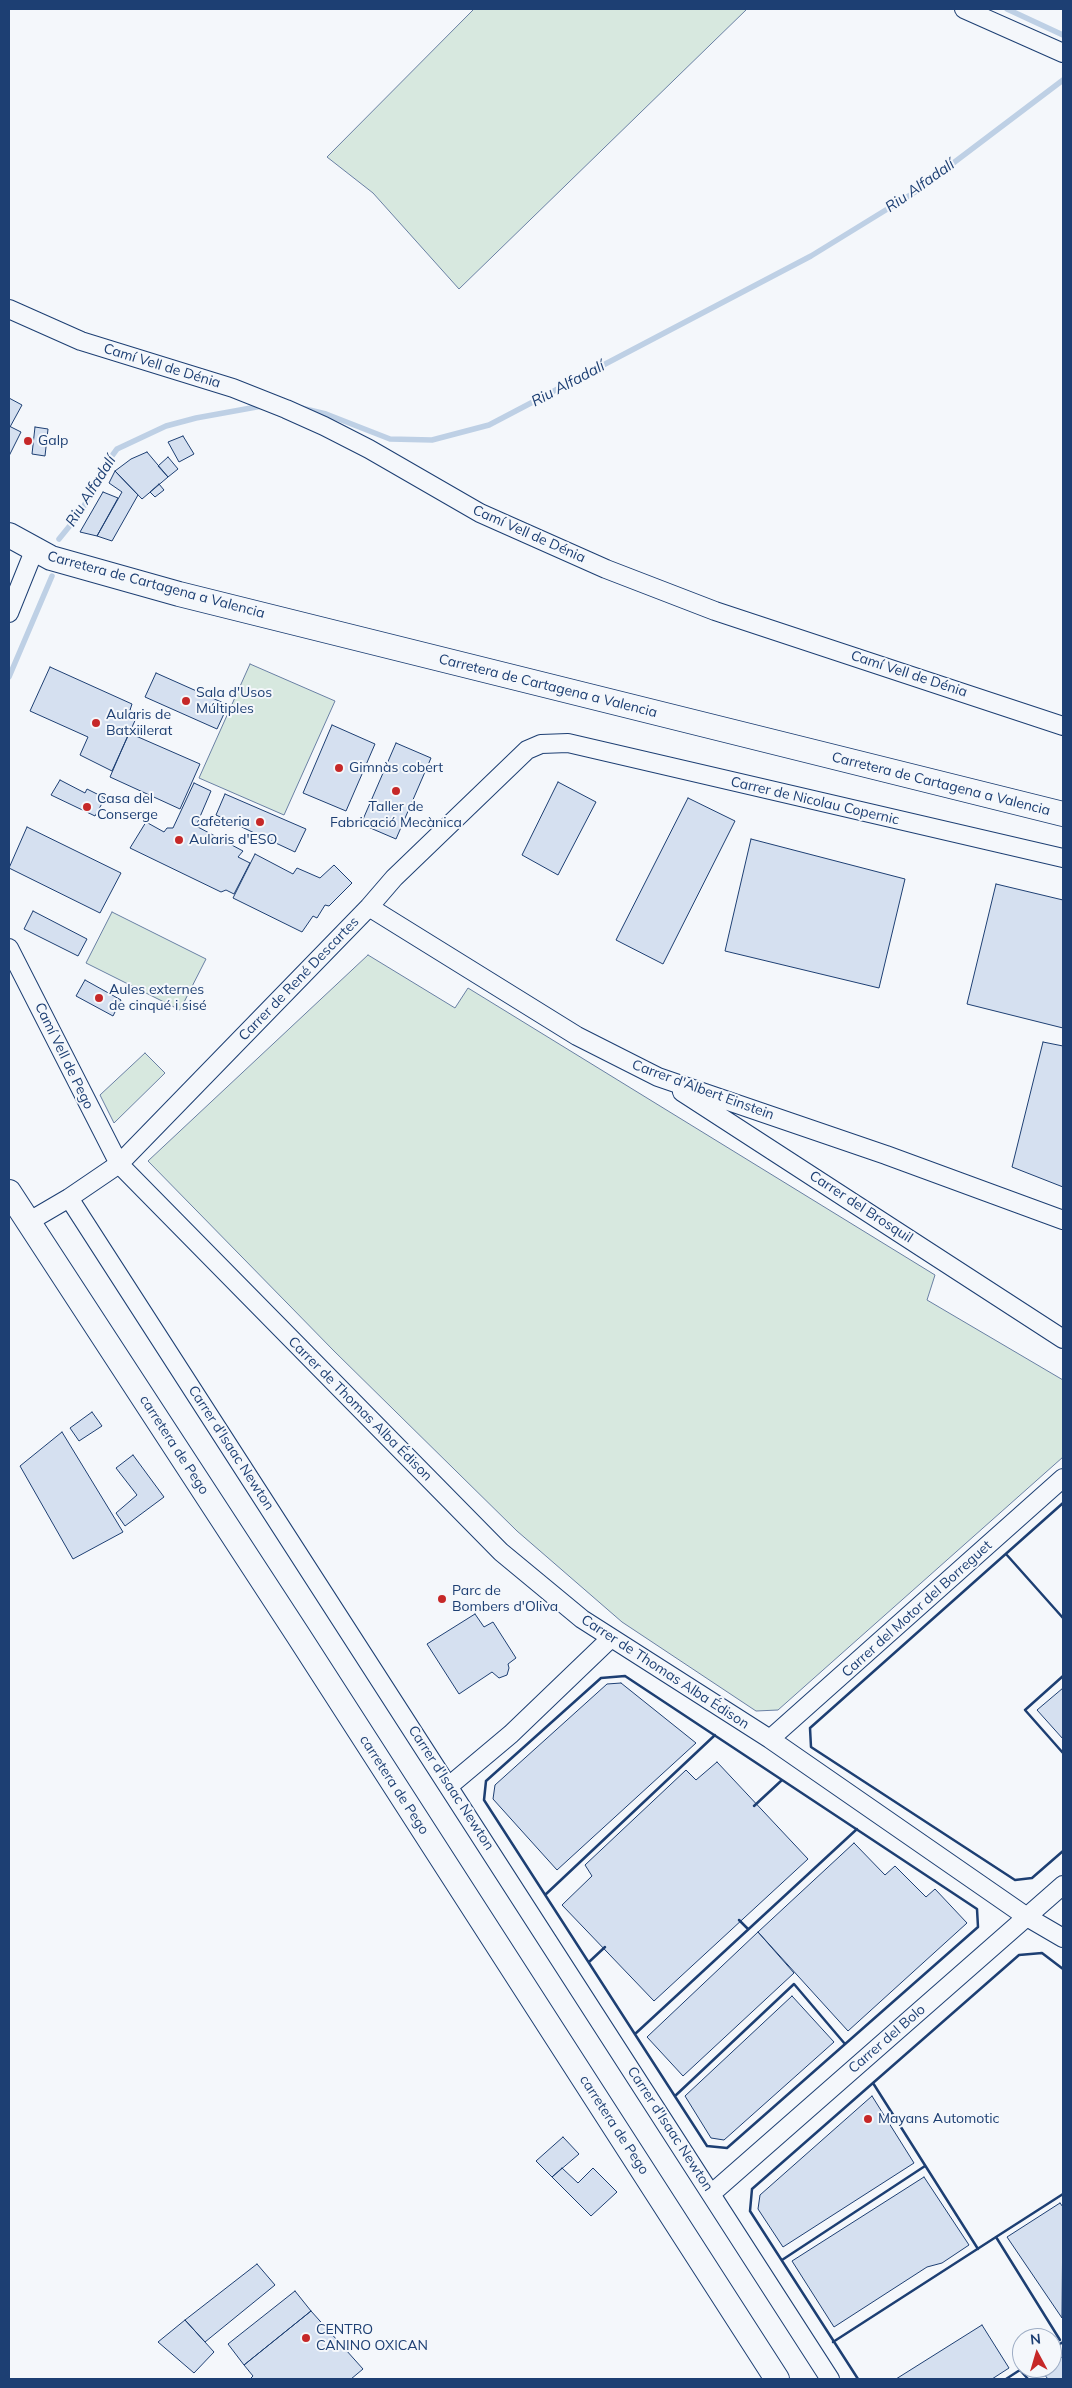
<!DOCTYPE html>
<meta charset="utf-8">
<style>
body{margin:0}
#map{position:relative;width:1072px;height:2388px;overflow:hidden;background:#f4f7fb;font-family:Mulish,sans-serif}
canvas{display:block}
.frame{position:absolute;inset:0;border:10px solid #1d3f73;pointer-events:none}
.north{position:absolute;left:1012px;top:2328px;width:50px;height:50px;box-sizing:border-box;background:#f4f7fb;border:1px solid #9eadc5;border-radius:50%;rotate:354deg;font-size:14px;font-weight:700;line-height:20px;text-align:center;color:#1d3f73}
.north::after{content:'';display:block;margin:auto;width:18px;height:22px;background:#c62828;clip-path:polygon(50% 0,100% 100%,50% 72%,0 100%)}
</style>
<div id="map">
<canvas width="1072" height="2388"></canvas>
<div class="frame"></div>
<div class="north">N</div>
</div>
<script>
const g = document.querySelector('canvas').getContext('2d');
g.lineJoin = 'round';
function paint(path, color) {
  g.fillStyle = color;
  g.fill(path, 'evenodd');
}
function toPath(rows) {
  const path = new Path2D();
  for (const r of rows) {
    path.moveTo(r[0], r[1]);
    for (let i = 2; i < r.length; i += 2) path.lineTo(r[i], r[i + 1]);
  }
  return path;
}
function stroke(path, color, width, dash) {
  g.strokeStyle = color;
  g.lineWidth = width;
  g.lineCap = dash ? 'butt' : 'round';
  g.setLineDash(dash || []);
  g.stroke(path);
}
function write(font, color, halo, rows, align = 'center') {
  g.font = font + ' Mulish,sans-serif';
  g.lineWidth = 4;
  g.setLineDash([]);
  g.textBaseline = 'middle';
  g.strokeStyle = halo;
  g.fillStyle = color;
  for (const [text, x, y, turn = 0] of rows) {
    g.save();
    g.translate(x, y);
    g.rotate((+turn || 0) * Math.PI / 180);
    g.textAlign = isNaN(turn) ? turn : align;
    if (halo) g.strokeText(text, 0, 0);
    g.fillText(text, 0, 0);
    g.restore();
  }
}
const green = toPath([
 [474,9,747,9,459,289,373,193,327,157,474,9],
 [250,664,335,701,284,815,199,778,250,664],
 [112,912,206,959,180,1010,86,963,112,912],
 [368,955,455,1008,468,988,935,1275,927,1300,1063,1380,1063,1457,778,1710,756,1711,622,1622,517,1531,334,1351,148,1161,368,955],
 [145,1053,165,1073,114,1123,100,1095,145,1053]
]);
paint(green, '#d7e8df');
stroke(green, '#687fa3', 1);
stroke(toPath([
 [1007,9,1063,35],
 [301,408,326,414,390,439,432,440,489,425,811,256,915,192,1063,80],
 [59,539,81,512,103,468,117,449,166,426,196,418,262,406],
 [9,677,52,576]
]), '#bed0e5', 5.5);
const building = toPath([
 [9,398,22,405,10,427,9,426,9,398],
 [9,426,21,432,9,456,9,426],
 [35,427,48,429,45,456,32,454,35,427],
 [183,436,194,454,179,462,168,442,183,436],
 [147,452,168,477,142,499,115,471,131,459,147,452],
 [168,457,178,469,168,477,158,466,168,457],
 [115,471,138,495,112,541,97,536,122,492,109,483,115,471],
 [159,484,164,490,155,497,150,492,159,484],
 [103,492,118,498,97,536,80,532,103,492],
 [50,667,132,704,130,710,138,714,112,771,80,755,88,737,30,711,50,667],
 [156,673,228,705,217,729,145,697,156,673],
 [332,725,375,744,346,811,303,793,332,725],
 [129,733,200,764,180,809,110,777,129,733],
 [396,743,431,758,396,839,361,824,396,743],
 [60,780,85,793,87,789,105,798,95,816,51,795,60,780],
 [558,782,596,802,558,875,522,855,558,782],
 [194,783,211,791,196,826,243,851,238,857,250,863,234,894,226,890,221,892,130,848,146,822,164,832,167,828,173,828,194,783],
 [225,794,306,829,295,852,216,815,225,794],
 [688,798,735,821,663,964,616,940,688,798],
 [27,827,121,873,100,913,9,868,27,827],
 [751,839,905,879,879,988,725,951,751,839],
 [255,854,293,874,297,868,320,878,334,865,352,883,329,906,325,905,317,918,313,916,302,932,233,898,255,854],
 [996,884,1063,900,1063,1028,967,1004,996,884],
 [33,911,87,939,78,956,24,929,33,911],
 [85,980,121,1000,113,1016,76,996,85,980],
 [1043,1042,1063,1046,1063,1187,1012,1167,1043,1042],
 [92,1412,102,1426,79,1441,70,1428,92,1412],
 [62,1432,123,1532,73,1559,20,1466,62,1432],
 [133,1455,164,1497,125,1526,116,1513,137,1495,116,1468,133,1455],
 [475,1614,484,1627,493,1622,516,1658,508,1664,509,1668,507,1675,499,1678,492,1672,459,1694,427,1644,475,1614],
 [621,1683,696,1743,557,1870,493,1799,495,1785,607,1684,621,1683],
 [1063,1688,1063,1739,1037,1710,1063,1688],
 [717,1762,808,1859,654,2001,562,1905,592,1876,585,1865,686,1770,696,1780,717,1762],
 [854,1843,885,1875,895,1866,926,1897,935,1889,967,1923,848,2031,758,1932,854,1843],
 [758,1932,794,1973,683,2076,647,2037,758,1932],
 [792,1996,834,2042,724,2140,711,2138,685,2096,792,1996],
 [872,2096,914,2163,783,2247,758,2209,760,2195,872,2096],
 [563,2137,579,2154,552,2177,536,2161,563,2137],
 [562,2168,578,2183,593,2168,617,2192,591,2216,552,2177,562,2168],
 [924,2177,969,2245,942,2263,927,2267,834,2327,792,2261,924,2177],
 [1060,2203,1063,2207,1062,2318,1007,2237,1060,2203],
 [257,2264,275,2285,205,2342,185,2320,257,2264],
 [295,2291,311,2311,244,2365,228,2344,295,2291],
 [311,2311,363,2369,351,2379,250,2379,253,2376,244,2365,311,2311],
 [185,2320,214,2352,194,2373,158,2342,185,2320],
 [982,2325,1009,2368,992,2379,896,2379,982,2325],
 [1063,2356,1063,2379,1048,2379,1043,2373,1052,2368,1052,2365,1063,2356]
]);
paint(building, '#d5e0f0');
stroke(building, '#1d3f73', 1);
const minor = toPath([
 [964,9,1063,53],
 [9,309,81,341,233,388,286,409,324,426,369,449,480,513,606,569,715,611,1063,726],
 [9,613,34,551],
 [369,907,577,1036,658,1077,886,1155,1063,1220],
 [9,948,119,1164,501,1552,582,1619,770,1739,1027,1917,1063,1938],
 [682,1092,1063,1339],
 [69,1198,830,2379],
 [28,1222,69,1198,119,1164,369,907,394,878,527,750,541,744,568,743,1063,858],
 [770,1739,1063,1478],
 [449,1786,511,1734,611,1638],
 [711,2194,1063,1885]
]);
const secondary = toPath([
 [9,535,51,558,179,594,1063,814],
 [9,1192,298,1635,777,2379]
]);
stroke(minor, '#1d3f73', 20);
stroke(secondary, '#1d3f73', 26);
stroke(minor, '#f4f7fb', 18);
stroke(secondary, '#f4f7fb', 24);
stroke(toPath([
 [1063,1503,810,1728,811,1747,1015,1880,1032,1878,1063,1851],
 [1006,1554,1063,1618],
 [625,1676,977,1909,978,1927,727,2148,707,2146,484,1800,486,1781,601,1678,625,1676],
 [1063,1676,1025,1710,1063,1753],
 [754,1806,782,1780],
 [545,1895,715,1735],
 [739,1920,748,1929],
 [589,1962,605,1947],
 [635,2034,857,1829],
 [873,2083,978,2249],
 [675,2096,794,1984,845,2044],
 [996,2237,1063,2194],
 [782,2260,925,2166],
 [833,2342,996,2237,1060,2340],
 [1052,2349,1063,2342],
 [1020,2370,1028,2379],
 [858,2379,750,2211,752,2189,1019,1955,1042,1953,1063,1969],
 [1006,2379,1023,2368]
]), '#1d3f73', 2.5);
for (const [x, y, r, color] of [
 [28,441,5,"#c62828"],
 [186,701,5,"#c62828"],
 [96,723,5,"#c62828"],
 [339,768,5,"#c62828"],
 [396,791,5,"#c62828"],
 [87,807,5,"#c62828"],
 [260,822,5,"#c62828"],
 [179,840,5,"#c62828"],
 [99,998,5,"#c62828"],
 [442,1599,5,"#c62828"],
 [868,2119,5,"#c62828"],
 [306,2338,5,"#c62828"]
]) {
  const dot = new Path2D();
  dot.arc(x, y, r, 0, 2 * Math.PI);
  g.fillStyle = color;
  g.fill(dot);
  stroke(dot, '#f4f7fb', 2);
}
write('14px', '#1d3f73', '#f4f7fb', [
 ["Camí Vell de Dénia",162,366,17],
 ["Camí Vell de Dénia",529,534,24],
 ["Carretera de Cartagena a Valencia",156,585,15],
 ["Camí Vell de Dénia",909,674,18],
 ["Carretera de Cartagena a Valencia",548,686,14],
 ["Carretera de Cartagena a Valencia",941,784,14],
 ["Carrer de Nicolau Copernic",815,801,13],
 ["Carrer de René Descartes",299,979,-46],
 ["Camí Vell de Pego",64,1056,64],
 ["Carrer d'Albert Einstein",703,1090,20],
 ["Carrer del Brosquil",861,1207,33],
 ["Carrer de Thomas Alba Édison",360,1409,45],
 ["carretera de Pego",174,1445,57],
 ["Carrer d'Isaac Newton",231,1448,57],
 ["Carrer del Motor del Borreguet",917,1609,-42],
 ["Carrer de Thomas Alba Édison",665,1672,33],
 ["carretera de Pego",394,1785,57],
 ["Carrer d'Isaac Newton",451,1788,57],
 ["Carrer del Bolo",887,2039,-41],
 ["carretera de Pego",614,2125,57],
 ["Carrer d'Isaac Newton",670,2129,57]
]);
write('14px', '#1d3f73', '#f4f7fb', [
 ["Galp",38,441],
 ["Sala d'Usos",196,693],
 ["Múltiples",196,709],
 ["Aularis de",106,715],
 ["Batxiilerat",106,731],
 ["Gimnàs cobert",349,768],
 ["Casa del",97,799],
 ["Conserge",97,815],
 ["Taller de",396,807,"center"],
 ["Fabricació Mecànica",396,823,"center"],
 ["Cafeteria",250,822,"right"],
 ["Aularis d'ESO",189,840],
 ["Aules externes",109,990],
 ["de cinqué i sisé",109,1006],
 ["Parc de",452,1591],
 ["Bombers d'Oliva",452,1607],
 ["Mayans Automotic",878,2119],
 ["CENTRO",316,2330],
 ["CANINO OXICAN",316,2346]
], 'left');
write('italic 15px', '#1d3f73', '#f4f7fb', [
 ["Riu Alfadalí",920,186,-35],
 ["Riu Alfadalí",568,384,-28],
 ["Riu Alfadalí",91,491,-58]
]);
</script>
